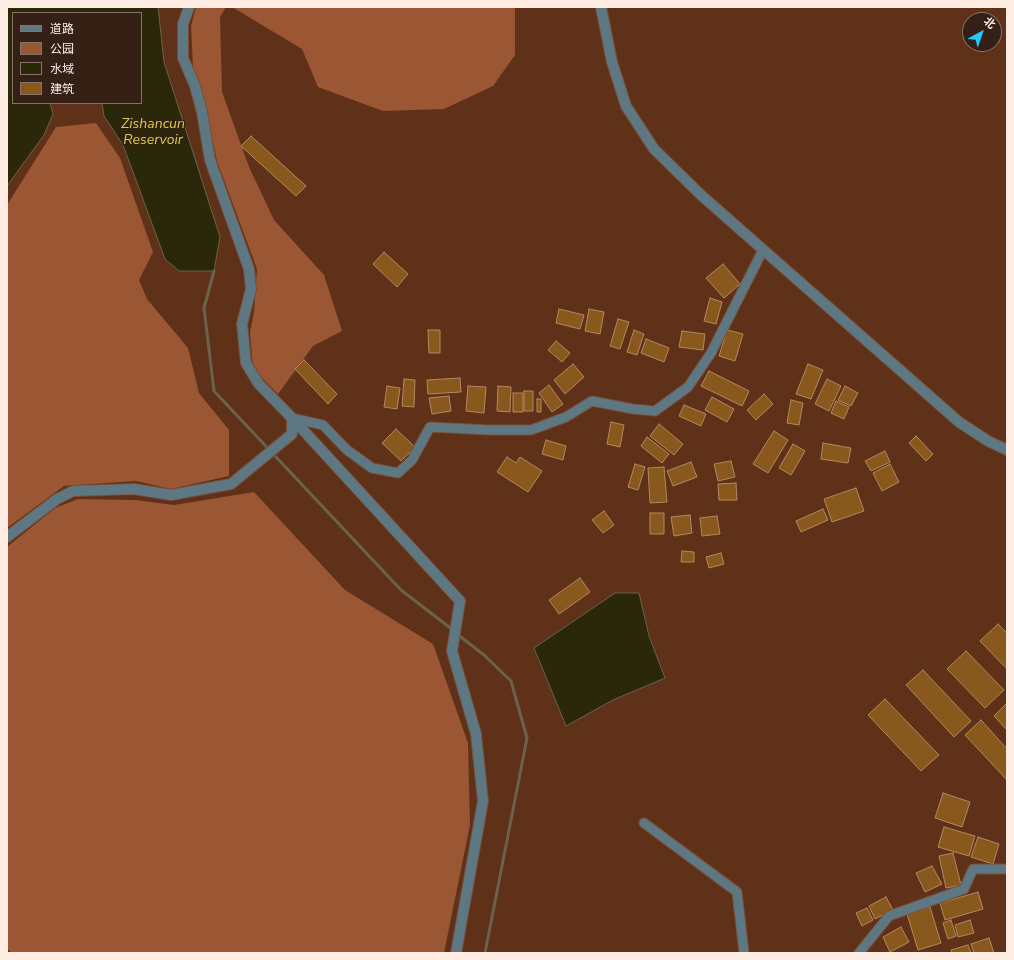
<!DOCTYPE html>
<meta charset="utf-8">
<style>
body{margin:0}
#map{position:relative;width:1014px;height:960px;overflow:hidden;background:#5f3119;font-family:"Nunito Sans","Noto Sans SC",sans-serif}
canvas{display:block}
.frame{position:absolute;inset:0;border:8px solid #feece3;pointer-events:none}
.legend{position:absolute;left:12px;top:12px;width:130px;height:92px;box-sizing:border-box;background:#352016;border:1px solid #857268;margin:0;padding:5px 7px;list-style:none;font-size:12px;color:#feece3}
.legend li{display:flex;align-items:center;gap:8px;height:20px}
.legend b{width:20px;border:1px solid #857268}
.north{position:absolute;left:962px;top:12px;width:40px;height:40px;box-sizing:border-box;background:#352016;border:1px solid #857268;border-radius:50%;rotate:40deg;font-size:11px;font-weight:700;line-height:16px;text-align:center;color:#feece3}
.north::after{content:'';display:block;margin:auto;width:14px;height:18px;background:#23c9fe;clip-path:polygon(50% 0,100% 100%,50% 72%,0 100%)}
</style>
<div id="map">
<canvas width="1014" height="960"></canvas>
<div class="frame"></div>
<ul class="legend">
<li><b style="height:5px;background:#5e7883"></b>道路</li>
<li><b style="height:11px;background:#9b5633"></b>公园</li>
<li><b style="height:11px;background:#2a2808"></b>水域</li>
<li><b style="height:11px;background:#89581d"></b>建筑</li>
</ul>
<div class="north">北</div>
</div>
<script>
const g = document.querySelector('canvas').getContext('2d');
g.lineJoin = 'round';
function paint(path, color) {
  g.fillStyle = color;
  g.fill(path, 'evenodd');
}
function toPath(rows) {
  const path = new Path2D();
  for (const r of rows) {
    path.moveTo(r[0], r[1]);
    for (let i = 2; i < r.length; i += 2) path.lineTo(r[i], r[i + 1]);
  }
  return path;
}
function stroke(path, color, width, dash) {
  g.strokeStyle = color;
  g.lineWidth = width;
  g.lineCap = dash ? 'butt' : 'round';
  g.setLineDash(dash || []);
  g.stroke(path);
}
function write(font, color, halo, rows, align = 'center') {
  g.font = font + ' "Nunito Sans",sans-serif';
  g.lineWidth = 3;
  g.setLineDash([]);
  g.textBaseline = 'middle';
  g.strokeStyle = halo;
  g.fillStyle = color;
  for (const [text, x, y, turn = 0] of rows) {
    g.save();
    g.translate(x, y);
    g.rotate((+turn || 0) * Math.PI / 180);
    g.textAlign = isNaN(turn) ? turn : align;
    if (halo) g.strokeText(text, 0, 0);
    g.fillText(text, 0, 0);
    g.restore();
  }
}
paint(toPath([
 [196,7,226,7,220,17,222,92,249,167,274,220,324,275,342,331,313,346,278,394,253,369,250,332,254,312,257,269,217,161,208,119,193,67,191,26],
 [232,7,515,7,515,55,493,86,444,109,383,111,318,87,302,49],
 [96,123,120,158,153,252,139,280,147,299,188,348,199,393,229,430,229,476,171,489,136,481,64,486,7,528,7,205,56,127],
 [254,492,345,590,433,644,468,743,470,825,444,953,11,953,7,948,7,547,55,508,78,499,135,500,174,505]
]), '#9b5633');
const water = toPath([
 [7,7,158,7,164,62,220,237,214,271,179,271,165,259,123,145,104,116,102,103,141,103,141,13,13,13,13,103,50,103,53,114,44,135,7,186,7,7],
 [615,593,639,593,649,636,665,678,613,700,566,726,534,648,615,593]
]);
paint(water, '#2a2808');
stroke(water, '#6a634a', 1);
stroke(toPath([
 [214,271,204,308,214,391,401,590,453,630],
 [457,634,484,655,511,681,527,738,485,953]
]), '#6a634a', 3);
const building = toPath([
 [251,136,306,186,296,196,241,146,251,136],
 [384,252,408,274,397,287,373,264,384,252],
 [723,264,740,284,724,298,706,278,723,264],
 [710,298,722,302,716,324,704,321,710,298],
 [559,309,584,315,580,329,556,323,559,309],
 [589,309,604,312,600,334,585,331,589,309],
 [618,319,629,322,620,349,610,346,618,319],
 [428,330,440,330,440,353,429,353,428,330],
 [634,330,644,334,637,355,627,352,634,330],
 [727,330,743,334,735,361,719,356,727,330],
 [682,331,705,334,703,350,679,347,682,331],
 [646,339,669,348,664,362,641,353,646,339],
 [556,341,570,353,562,362,548,350,556,341],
 [304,360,337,394,328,404,295,369,304,360],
 [573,364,584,377,565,394,554,380,573,364],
 [808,364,823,370,811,399,796,394,808,364],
 [709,371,749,391,742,406,701,386,709,371],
 [460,378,461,392,428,394,427,380,460,378],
 [404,379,415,380,414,407,402,406,404,379],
 [827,379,841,386,829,411,815,404,827,379],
 [549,385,563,404,552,412,539,393,549,385],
 [387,386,400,388,397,409,384,407,387,386],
 [468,386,486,387,484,413,466,411,468,386],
 [498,386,511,387,510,412,497,411,498,386],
 [845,386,858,393,851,406,838,400,845,386],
 [524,391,533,391,533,411,524,411,524,391],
 [513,393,523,393,523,412,513,412,513,393],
 [764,394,773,404,756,420,747,410,764,394],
 [449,396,451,411,432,414,429,398,449,396],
 [712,397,734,409,727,422,705,410,712,397],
 [537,399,541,399,541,412,537,412,537,399],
 [791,400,803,403,799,425,787,423,791,400],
 [836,401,849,407,844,419,831,413,836,401],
 [684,405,706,414,701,426,679,416,684,405],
 [611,422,624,425,620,447,607,444,611,422],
 [659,424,683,444,674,455,650,436,659,424],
 [396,429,415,447,401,461,382,443,396,429],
 [774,431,788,440,768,473,753,464,774,431],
 [916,436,933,454,926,461,909,443,916,436],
 [647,437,669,454,662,463,641,446,647,437],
 [546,440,566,446,563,460,542,454,546,440],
 [823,443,851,448,848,463,821,459,823,443],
 [793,444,805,451,791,475,779,468,793,444],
 [885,451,890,462,871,471,865,461,885,451],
 [507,457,516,463,520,457,542,471,528,492,497,472,507,457],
 [731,461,735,477,718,481,714,464,731,461],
 [691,462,697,477,673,486,667,471,691,462],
 [635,464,645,467,638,490,628,487,635,464],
 [890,464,899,482,882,491,873,473,890,464],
 [664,467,667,502,650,503,648,468,664,467],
 [736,483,737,500,719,500,718,484,736,483],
 [856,488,864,511,832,522,824,499,856,488],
 [823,509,828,520,801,532,796,521,823,509],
 [604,511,614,525,603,533,592,520,604,511],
 [650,513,664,513,664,534,650,534,650,513],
 [690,515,692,533,674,536,671,517,690,515],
 [717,516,720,534,702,536,700,518,717,516],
 [682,551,694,552,694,562,681,562,682,551],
 [721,553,724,564,709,568,706,557,721,553],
 [580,578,590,592,559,614,549,600,580,578],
 [998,624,1007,633,1007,669,980,641,998,624],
 [966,651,1004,690,985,708,947,669,966,651],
 [923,670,971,721,954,737,906,685,923,670],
 [885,699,939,755,921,771,868,715,885,699],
 [1007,703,1007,730,994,716,1007,703],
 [981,720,1007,749,1007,780,965,735,981,720],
 [943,793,970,802,962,827,935,818,943,793],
 [944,827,975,836,969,856,938,847,944,827],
 [978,837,999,844,993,864,971,857,978,837],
 [953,853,961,885,946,888,939,856,953,853],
 [932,866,942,884,925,892,916,873,932,866],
 [978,892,983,909,945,920,940,903,978,892],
 [886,897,893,910,875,919,869,906,886,897],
 [930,907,941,943,918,950,907,914,930,907],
 [867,908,873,920,862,926,856,913,867,908],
 [951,920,956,936,948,939,943,923,951,920],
 [970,920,974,933,958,937,955,925,970,920],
 [901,927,909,942,890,952,883,937,901,927],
 [989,938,994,953,974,953,971,944,989,938],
 [968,945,971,953,952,953,951,950,968,945]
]);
paint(building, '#89581d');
stroke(building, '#b28960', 1);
const minor = toPath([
 [292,418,323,425,347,450,372,468,398,473,412,460,430,427,489,430,531,430,566,417,592,401,633,409,655,411,688,387,711,353,763,250],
 [644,823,737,892,744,953],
 [859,953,889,916,964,889,973,869,1007,869]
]);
const tertiary = toPath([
 [601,7,612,62,626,106,654,149,701,195,959,422,988,441,1007,450],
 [292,418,460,601,452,651,476,734,483,801,456,953],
 [7,537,57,499,73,491,134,489,171,495,231,484,292,434,292,418,258,383,246,363,242,324,251,289,249,269,210,160,202,112,195,86,183,58,183,24,189,7]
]);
stroke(minor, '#784f39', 11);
stroke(tertiary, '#784f39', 12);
stroke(minor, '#5e7883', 9);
stroke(tertiary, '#5e7883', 10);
write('italic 14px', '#d5ce48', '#352016', [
 ["Zishancun",153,125],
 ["Reservoir",153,141]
]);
</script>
